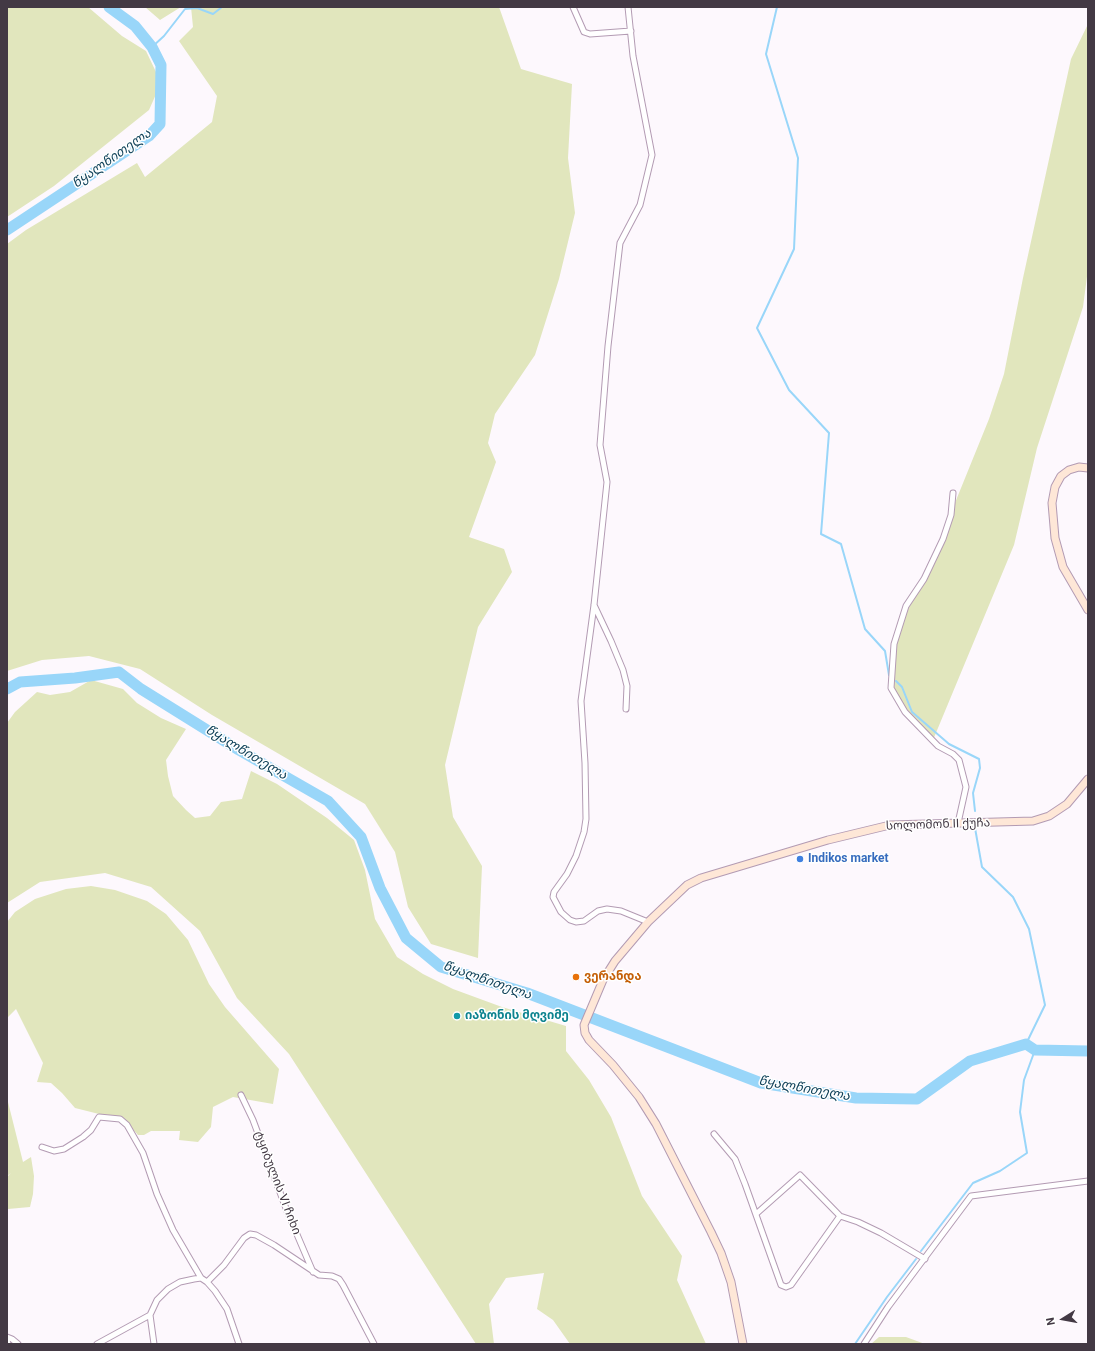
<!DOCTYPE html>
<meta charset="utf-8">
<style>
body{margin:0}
#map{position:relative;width:1095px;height:1351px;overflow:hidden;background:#fdf8fd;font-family:Roboto,sans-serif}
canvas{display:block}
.frame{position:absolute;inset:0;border:8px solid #433944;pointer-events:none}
.north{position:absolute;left:1043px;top:1299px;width:40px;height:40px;-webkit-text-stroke:3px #fff;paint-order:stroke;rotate:259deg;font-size:11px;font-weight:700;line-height:16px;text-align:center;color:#433944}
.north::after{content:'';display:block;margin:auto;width:14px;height:18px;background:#433944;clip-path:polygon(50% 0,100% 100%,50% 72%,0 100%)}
</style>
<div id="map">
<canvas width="1095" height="1351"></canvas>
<div class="frame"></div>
<div class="north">N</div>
</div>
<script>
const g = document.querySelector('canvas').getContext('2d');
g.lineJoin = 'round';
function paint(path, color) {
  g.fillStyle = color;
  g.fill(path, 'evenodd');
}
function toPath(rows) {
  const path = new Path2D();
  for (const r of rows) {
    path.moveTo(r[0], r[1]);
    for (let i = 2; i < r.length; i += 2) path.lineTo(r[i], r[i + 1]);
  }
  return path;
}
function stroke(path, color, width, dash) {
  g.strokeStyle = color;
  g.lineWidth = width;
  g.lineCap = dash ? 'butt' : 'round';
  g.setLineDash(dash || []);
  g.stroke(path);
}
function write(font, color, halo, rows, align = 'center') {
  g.font = font + ' Roboto,"Noto Sans Georgian",sans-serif';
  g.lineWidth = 3;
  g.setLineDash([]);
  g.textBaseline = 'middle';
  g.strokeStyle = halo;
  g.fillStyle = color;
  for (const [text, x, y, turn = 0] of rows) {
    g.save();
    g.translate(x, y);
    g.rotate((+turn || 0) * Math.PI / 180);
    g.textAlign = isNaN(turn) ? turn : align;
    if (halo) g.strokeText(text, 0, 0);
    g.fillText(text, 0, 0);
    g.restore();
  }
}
paint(toPath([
 [7,7,88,7,122,36,146,51,156,72,157,92,149,110,54,186,7,217],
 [145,7,181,7,160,20],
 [191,7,499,7,521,69,572,84,568,158,575,213,559,279,535,355,495,414,488,443,496,462,469,537,504,549,512,572,478,627,445,765,453,817,482,866,478,958,431,944,408,907,395,852,365,804,212,715,140,669,89,656,42,660,7,671,7,244,26,230,137,163,145,177,212,122,217,96,179,41,193,27],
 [1088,24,1088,269,1083,307,1037,448,1014,545,933,740,907,712,895,690,892,679,892,646,911,603,931,562,989,419,1004,374,1023,278,1071,59],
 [91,680,123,689,137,703,161,718,186,729,166,760,168,776,173,796,186,810,195,818,210,816,221,802,242,799,251,771,277,784,327,818,354,840,365,870,375,919,397,957,423,974,453,989,502,1007,566,1026,566,1051,589,1080,611,1117,642,1196,682,1256,677,1280,706,1344,570,1344,553,1320,537,1309,544,1273,506,1278,489,1304,494,1344,476,1344,289,1054,237,998,200,931,151,887,105,873,40,882,7,903,7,723,15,712,37,692,50,695,70,692],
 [91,886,115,890,147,901,166,914,188,940,209,984,225,1007,279,1069,273,1104,233,1097,213,1107,211,1127,198,1142,179,1140,180,1131,151,1131,144,1135,138,1135,122,1117,103,1115,75,1108,62,1093,51,1083,37,1082,43,1063,16,1009,7,1018,7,922,15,912,35,899,66,889],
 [7,1098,23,1162,31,1157,34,1176,33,1194,30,1207,8,1209,7,1209,7,1177,11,1173,7,1176],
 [879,1337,906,1337,925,1344,871,1344]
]), '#e1e6bd');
stroke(toPath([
 [777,7,766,54,798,158,794,249,757,328,789,390,829,433,821,534,841,544,865,629,885,651,889,675],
 [152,47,164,36,185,9,197,8,213,14,222,7],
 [896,681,902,687,912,712,949,744,979,759,980,768,973,793,975,811],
 [975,828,982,867,1013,897,1029,929,1045,1005,1026,1044],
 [921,1251,973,1183,1000,1171,1027,1153,1020,1112,1024,1080,1035,1050],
 [855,1344,887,1297,916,1259]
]), '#99d6f9', 2);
stroke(toPath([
 [7,230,149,136,160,124,161,65,152,47,135,26,109,7],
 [7,689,20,682,75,678,119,672,141,689,239,750,328,801,361,837,380,888,406,938,441,967,527,993,761,1083,856,1098,917,1099,970,1061,1026,1044,1035,1050,1088,1051]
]), '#99d6f9', 11);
const street = toPath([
 [573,7,584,32,590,34,631,31],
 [628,7,633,56,652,155,640,205,620,243,608,346,600,445,607,482,594,605,581,701,585,763,586,819,584,832,576,856,567,874,554,892,553,897,561,912,570,920,576,922,584,921,598,911,607,909,621,911,648,922],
 [953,493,951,515,943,539,924,579,906,606,894,644,891,688,905,712,938,746,953,754,959,760,966,787,958,823],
 [594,605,611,641,623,670,627,686,626,709],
 [241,1095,253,1120,287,1211,313,1272],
 [714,1134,735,1159,745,1184,781,1285,786,1287,791,1285,840,1216],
 [42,1147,54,1151,64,1149,83,1137,91,1130,99,1117,120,1119,127,1125,143,1153,157,1194,173,1230,201,1278],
 [756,1214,800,1175,840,1216,858,1222,881,1233,925,1259],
 [207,1282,224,1265,244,1238,250,1234,256,1235,274,1245,319,1275,332,1276,339,1279,343,1285,374,1344],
 [150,1315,154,1344],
 [7,1337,12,1339,18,1344],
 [7,1340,8,1344],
 [97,1344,150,1315,157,1300,168,1289,180,1282,194,1279,201,1278,207,1282,215,1291,227,1309,239,1344],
 [864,1344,888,1307,971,1196,1088,1181]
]);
const secondary = toPath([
 [1088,468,1079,467,1069,470,1061,476,1055,487,1052,503,1055,538,1063,567,1088,610],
 [743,1344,731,1282,721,1253,711,1232,656,1124,639,1097,613,1065,589,1040,585,1033,584,1025,603,980,615,961,648,922,687,885,701,878,828,840,890,825,1033,821,1049,816,1067,804,1088,779]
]);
stroke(street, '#b39bb3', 7);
stroke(secondary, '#b39bb3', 9);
stroke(street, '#fff', 5);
stroke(secondary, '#fee7d7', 7);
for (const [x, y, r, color] of [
 [800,859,4,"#3f7fe0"],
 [576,977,4,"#e8710a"],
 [457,1016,4,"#0f9aa8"]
]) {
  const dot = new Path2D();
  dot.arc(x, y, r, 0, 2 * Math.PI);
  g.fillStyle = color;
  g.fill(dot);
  stroke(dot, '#fff', 1.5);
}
write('12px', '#433944', '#fff', [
 ["სოლომონ II ქუჩა",938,825,-2],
 ["ტყიბულის VI ჩიხი",277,1183,69]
]);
write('bold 12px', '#366cbe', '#fff', [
 ["Indikos market",808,859]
], 'left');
write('bold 12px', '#c56008', '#fff', [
 ["ვერანდა",584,977]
], 'left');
write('bold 12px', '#0d838f', '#fff', [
 ["იაზონის მღვიმე",465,1016]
], 'left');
write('italic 13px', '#10425a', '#fff', [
 ["წყალწითელა",112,159,-35],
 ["წყალწითელა",246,753,31],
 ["წყალწითელა",487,981,19],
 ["წყალწითელა",804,1089,10]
]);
</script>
